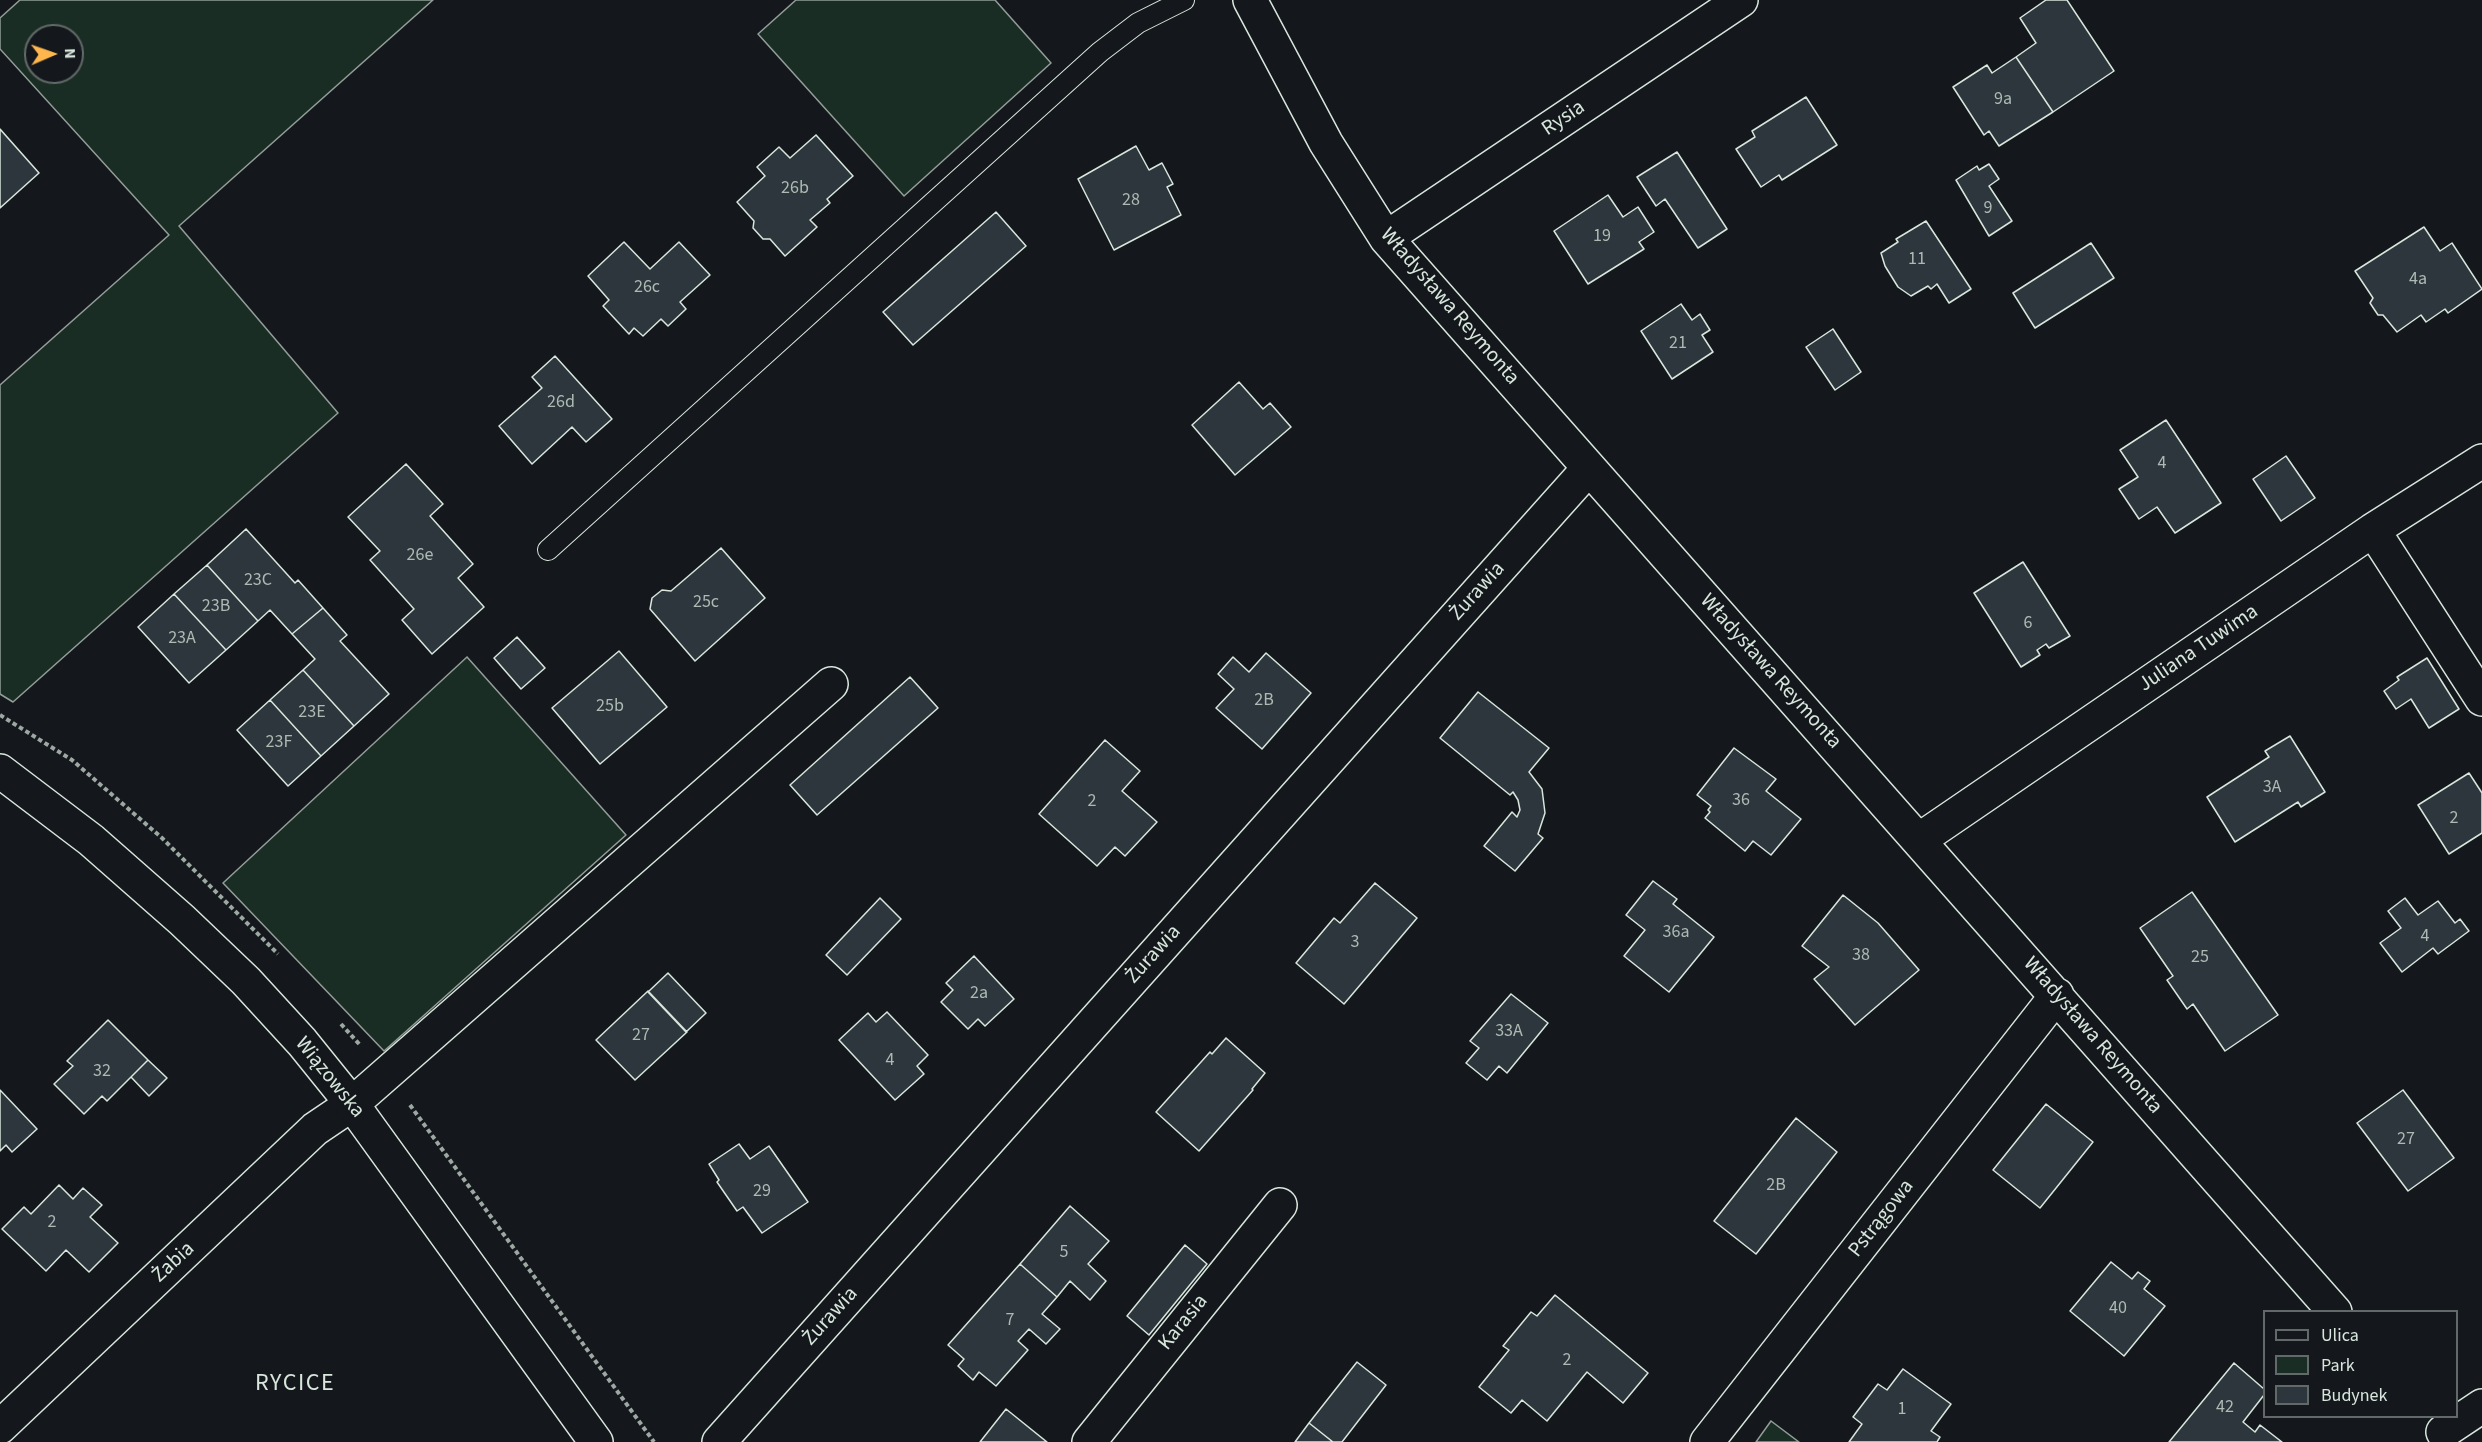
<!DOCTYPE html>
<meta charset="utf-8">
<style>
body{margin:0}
#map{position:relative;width:2482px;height:1442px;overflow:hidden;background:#14181c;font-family:"Source Sans 3",sans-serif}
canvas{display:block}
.legend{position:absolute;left:2263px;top:1310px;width:195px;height:108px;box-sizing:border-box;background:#14181c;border:2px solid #626a69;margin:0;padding:8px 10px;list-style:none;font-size:18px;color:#d8e6dc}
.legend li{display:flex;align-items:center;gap:12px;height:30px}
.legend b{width:30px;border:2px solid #626a69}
.north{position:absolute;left:24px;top:24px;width:60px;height:60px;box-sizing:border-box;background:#14181c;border:2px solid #626a69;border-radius:50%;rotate:88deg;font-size:16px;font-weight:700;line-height:24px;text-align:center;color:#d8e6dc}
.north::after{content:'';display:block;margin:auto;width:21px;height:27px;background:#ffb74d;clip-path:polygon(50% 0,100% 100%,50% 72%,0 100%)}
</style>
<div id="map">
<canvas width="2482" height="1442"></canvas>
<ul class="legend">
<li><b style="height:8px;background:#14181c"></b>Ulica</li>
<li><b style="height:16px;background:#1a2d24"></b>Park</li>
<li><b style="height:16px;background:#2c363c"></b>Budynek</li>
</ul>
<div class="north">N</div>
</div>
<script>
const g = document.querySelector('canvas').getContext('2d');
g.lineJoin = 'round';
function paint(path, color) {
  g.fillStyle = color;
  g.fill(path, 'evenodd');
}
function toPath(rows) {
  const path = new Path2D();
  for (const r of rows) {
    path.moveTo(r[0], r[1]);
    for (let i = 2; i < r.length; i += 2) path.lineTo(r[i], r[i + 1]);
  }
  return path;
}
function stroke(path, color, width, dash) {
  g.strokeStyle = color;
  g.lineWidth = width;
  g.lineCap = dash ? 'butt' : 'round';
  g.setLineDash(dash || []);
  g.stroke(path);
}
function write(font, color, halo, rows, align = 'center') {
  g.font = font + ' "Source Sans 3",sans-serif';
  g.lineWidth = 4.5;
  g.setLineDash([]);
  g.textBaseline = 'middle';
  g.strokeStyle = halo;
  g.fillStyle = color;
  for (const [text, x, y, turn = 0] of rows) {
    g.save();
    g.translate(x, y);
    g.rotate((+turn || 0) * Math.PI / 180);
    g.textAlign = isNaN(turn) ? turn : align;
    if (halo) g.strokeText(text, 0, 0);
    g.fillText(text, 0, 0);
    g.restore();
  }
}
const green = toPath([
 [20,0,433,0,179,226,338,413,13,702,0,694,0,385,169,235,0,49,0,18,20,0],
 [36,36,72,36,72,72,36,72,36,36],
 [796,0,995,0,1051,63,904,196,758,34,796,0],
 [467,657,626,835,384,1051,223,883,467,657],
 [1771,1421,1799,1442,1756,1442,1771,1421]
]);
paint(green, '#1a2d24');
stroke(green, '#939e99', 1.5);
const building = toPath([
 [2046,0,2067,0,2114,71,2053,112,2016,57,2036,43,2020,18,2046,0],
 [2016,57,2053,112,1999,146,1989,131,1984,135,1953,87,1987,65,1992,73,2016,57],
 [1806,97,1837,145,1782,180,1779,175,1761,187,1736,149,1755,137,1752,131,1806,97],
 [0,129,39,173,0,208,0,129],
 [816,135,853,176,827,199,830,203,810,220,817,227,785,256,770,239,763,239,753,228,754,221,737,202,765,176,757,167,779,147,790,158,816,135],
 [1136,146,1149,170,1162,163,1173,184,1167,187,1181,215,1114,250,1078,179,1136,146],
 [1677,152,1727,229,1698,248,1665,199,1656,206,1637,177,1677,152],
 [1989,164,1999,179,1989,186,2012,221,1989,236,1956,180,1977,166,1979,170,1989,164],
 [1608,195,1623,217,1638,207,1654,232,1639,242,1644,249,1588,284,1554,231,1608,195],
 [996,212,1026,246,913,345,883,312,996,212],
 [1926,221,1971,289,1949,303,1937,284,1931,289,1928,286,1911,296,1898,287,1885,266,1881,253,1898,242,1896,239,1926,221],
 [2424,227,2440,251,2452,243,2482,289,2448,313,2445,309,2426,322,2421,315,2397,332,2383,315,2378,315,2370,303,2373,298,2355,271,2424,227],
 [624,242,650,269,679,242,710,275,680,302,686,309,668,326,661,319,643,336,634,328,629,334,603,306,609,300,588,276,624,242],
 [2091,243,2114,278,2035,328,2013,293,2091,243],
 [1681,304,1692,320,1700,314,1710,330,1702,335,1713,352,1672,379,1641,331,1681,304],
 [1833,329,1861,372,1835,390,1806,347,1833,329],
 [555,356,612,419,586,442,572,427,532,464,499,426,542,388,532,377,555,356],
 [1239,382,1263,409,1270,403,1291,427,1235,475,1192,425,1239,382],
 [2166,420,2221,503,2175,533,2157,507,2139,519,2119,489,2138,477,2120,450,2166,420],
 [2286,456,2315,498,2281,521,2253,479,2286,456],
 [406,464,443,504,430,516,473,564,458,578,484,607,432,654,402,620,414,609,370,560,380,551,348,517,406,464],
 [246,529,295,583,298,580,323,608,292,634,270,610,258,621,207,565,246,529],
 [721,548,765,598,695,661,650,609,652,598,662,590,671,591,721,548],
 [2023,562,2070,636,2049,648,2046,644,2037,650,2040,655,2021,667,1974,593,2023,562],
 [207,565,258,621,226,650,174,594,207,565],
 [174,594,226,650,189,683,138,627,174,594],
 [323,608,347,635,340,641,389,694,354,726,303,670,315,659,292,634,323,608],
 [517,637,545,668,521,689,494,658,517,637],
 [619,651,667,707,600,764,552,708,619,651],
 [1266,653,1311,693,1262,749,1216,708,1234,689,1218,674,1233,657,1249,672,1266,653],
 [2427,658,2459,709,2429,728,2411,699,2396,709,2384,691,2399,680,2397,677,2427,658],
 [303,670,354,726,321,756,270,700,303,670],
 [910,677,938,708,817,815,790,785,910,677],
 [1478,692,1549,748,1529,772,1542,789,1545,813,1538,834,1543,838,1515,871,1484,846,1512,812,1517,817,1520,810,1518,800,1513,792,1510,795,1440,738,1478,692],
 [270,700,321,756,288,786,237,730,270,700],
 [2290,736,2325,792,2301,807,2298,802,2235,842,2207,797,2269,757,2265,751,2290,736],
 [1105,740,1140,771,1122,791,1157,822,1125,856,1115,847,1097,866,1039,814,1105,740],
 [1734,748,1776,779,1766,791,1801,819,1771,855,1753,841,1745,851,1705,818,1710,812,1708,810,1711,806,1697,795,1734,748],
 [2469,773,2482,793,2482,833,2449,854,2418,805,2469,773],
 [1653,881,1677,899,1673,904,1714,937,1669,992,1624,956,1645,930,1626,915,1653,881],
 [1375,883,1417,918,1344,1004,1296,963,1334,918,1340,923,1375,883],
 [2192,892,2278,1015,2225,1051,2193,1004,2187,1009,2167,980,2173,976,2140,928,2192,892],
 [1843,895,1878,923,1919,970,1855,1025,1814,979,1829,967,1802,946,1843,895],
 [880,898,901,919,847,975,826,955,880,898],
 [2405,898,2418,915,2438,901,2455,923,2460,919,2469,931,2438,954,2433,948,2402,972,2380,943,2401,928,2388,911,2405,898],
 [974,956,1014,999,985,1026,978,1019,968,1029,941,1002,953,990,946,983,974,956],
 [668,973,706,1013,686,1032,648,992,668,973],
 [648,991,687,1032,635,1080,596,1040,648,991],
 [1511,994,1548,1023,1507,1073,1499,1066,1487,1080,1466,1063,1479,1048,1470,1041,1511,994],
 [887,1012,928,1055,917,1066,924,1074,895,1100,839,1040,868,1013,876,1022,887,1012],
 [108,1020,148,1060,107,1101,102,1096,84,1114,54,1084,73,1066,67,1061,108,1020],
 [1226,1038,1265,1073,1252,1089,1253,1090,1199,1151,1156,1112,1210,1052,1212,1054,1226,1038],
 [148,1060,167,1078,149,1096,131,1077,148,1060],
 [0,1090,37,1129,12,1152,6,1145,0,1151,0,1090],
 [2403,1090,2454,1158,2408,1191,2357,1123,2403,1090],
 [2046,1104,2093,1142,2040,1208,1993,1170,2046,1104],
 [1796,1118,1837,1152,1756,1254,1714,1221,1796,1118],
 [739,1144,750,1159,769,1146,808,1202,762,1233,743,1207,737,1211,717,1182,719,1180,709,1164,739,1144],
 [59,1185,73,1199,83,1188,102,1205,90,1217,118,1243,89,1272,66,1250,46,1271,2,1229,24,1207,31,1214,59,1185],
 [1070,1206,1109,1241,1088,1264,1106,1281,1090,1300,1070,1281,1057,1297,1020,1264,1070,1206],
 [1185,1245,1207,1264,1149,1335,1127,1316,1185,1245],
 [2111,1262,2132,1279,2138,1272,2150,1281,2144,1289,2165,1306,2124,1356,2070,1311,2111,1262],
 [1020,1264,1057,1297,1042,1314,1060,1329,1046,1344,1029,1329,1018,1341,1028,1350,996,1386,979,1372,973,1380,958,1366,964,1359,948,1345,1020,1264],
 [1555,1295,1648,1373,1623,1403,1587,1372,1547,1421,1522,1400,1511,1413,1479,1387,1509,1350,1503,1346,1531,1312,1537,1316,1555,1295],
 [1357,1362,1386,1385,1342,1442,1333,1442,1309,1423,1357,1362],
 [2234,1363,2264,1389,2264,1395,2243,1422,2255,1432,2260,1425,2282,1442,2169,1442,2234,1363],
 [1903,1369,1951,1404,1931,1431,1940,1437,1937,1442,1849,1442,1862,1424,1853,1417,1878,1384,1887,1390,1903,1369],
 [1006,1409,1047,1442,980,1442,1006,1409],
 [1309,1423,1333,1442,1295,1442,1309,1423]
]);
paint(building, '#2c363c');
stroke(building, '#d8e6dc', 1.5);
const lane = toPath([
 [548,550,1100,52,1138,23,1184,0]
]);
const street = toPath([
 [1250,0,1326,143,1386,238,2335,1312],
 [1386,238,1741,0],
 [2373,530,2482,699],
 [1919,840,2373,530,2482,461],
 [0,1427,315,1129,352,1104,831,684],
 [2443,1432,2482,1406],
 [719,1442,1589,468],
 [1089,1442,1280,1205],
 [1707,1442,2057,995]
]);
const secondary = toPath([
 [0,771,91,840,182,920,246,981,302,1042,352,1104,596,1442]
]);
stroke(lane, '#d8e6dc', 22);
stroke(street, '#d8e6dc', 36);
stroke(secondary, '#d8e6dc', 36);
stroke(toPath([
 [0,715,72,760,162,838,278,954],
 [341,1024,360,1045],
 [410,1105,654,1442]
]), '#9da8a2', 4, [4.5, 3]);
stroke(lane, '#14181c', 20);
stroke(street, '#14181c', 33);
stroke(secondary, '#14181c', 33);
write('18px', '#adbab4', null, [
 ["9a",2003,100],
 ["26b",795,189],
 ["28",1131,201],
 ["9",1988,209],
 ["19",1602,237],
 ["11",1917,260],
 ["4a",2418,280],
 ["26c",647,288],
 ["21",1678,344],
 ["26d",561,403],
 ["4",2162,464],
 ["26e",420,556],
 ["23C",258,581],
 ["25c",706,603],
 ["23B",216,607],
 ["6",2028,624],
 ["23A",182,639],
 ["2B",1264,701],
 ["25b",610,707],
 ["23E",312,713],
 ["23F",279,743],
 ["3A",2272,788],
 ["36",1741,801],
 ["2",1092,802],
 ["2",2454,819],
 ["36a",1676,933],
 ["4",2425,937],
 ["3",1355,943],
 ["38",1861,956],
 ["25",2200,958],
 ["2a",979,994],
 ["33A",1509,1032],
 ["27",641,1036],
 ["4",890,1061],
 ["32",102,1072],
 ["27",2406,1140],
 ["2B",1776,1186],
 ["29",762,1192],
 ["2",52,1223],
 ["5",1064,1253],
 ["40",2118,1309],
 ["7",1010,1321],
 ["2",1567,1361],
 ["42",2225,1408],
 ["1",1902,1410]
]);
write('21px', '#d8e6dc', '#14181c', [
 ["Rysia",1564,119,-34],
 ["Władysława Reymonta",1449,307,49],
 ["Żurawia",1478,592,-48],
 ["Juliana Tuwima",2199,649,-34],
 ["Władysława Reymonta",1770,672,48],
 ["Żurawia",1154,955,-48],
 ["Władysława Reymonta",2092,1036,49],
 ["Wiązowska",329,1078,51],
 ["Pstrągowa",1882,1219,-52],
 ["Żabia",174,1263,-43],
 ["Żurawia",831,1317,-48],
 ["Karasia",1184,1323,-51]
]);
g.letterSpacing = '1.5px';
write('24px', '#d8e6dc', '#14181c', [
 ["RYCICE",295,1385]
]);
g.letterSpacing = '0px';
</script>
